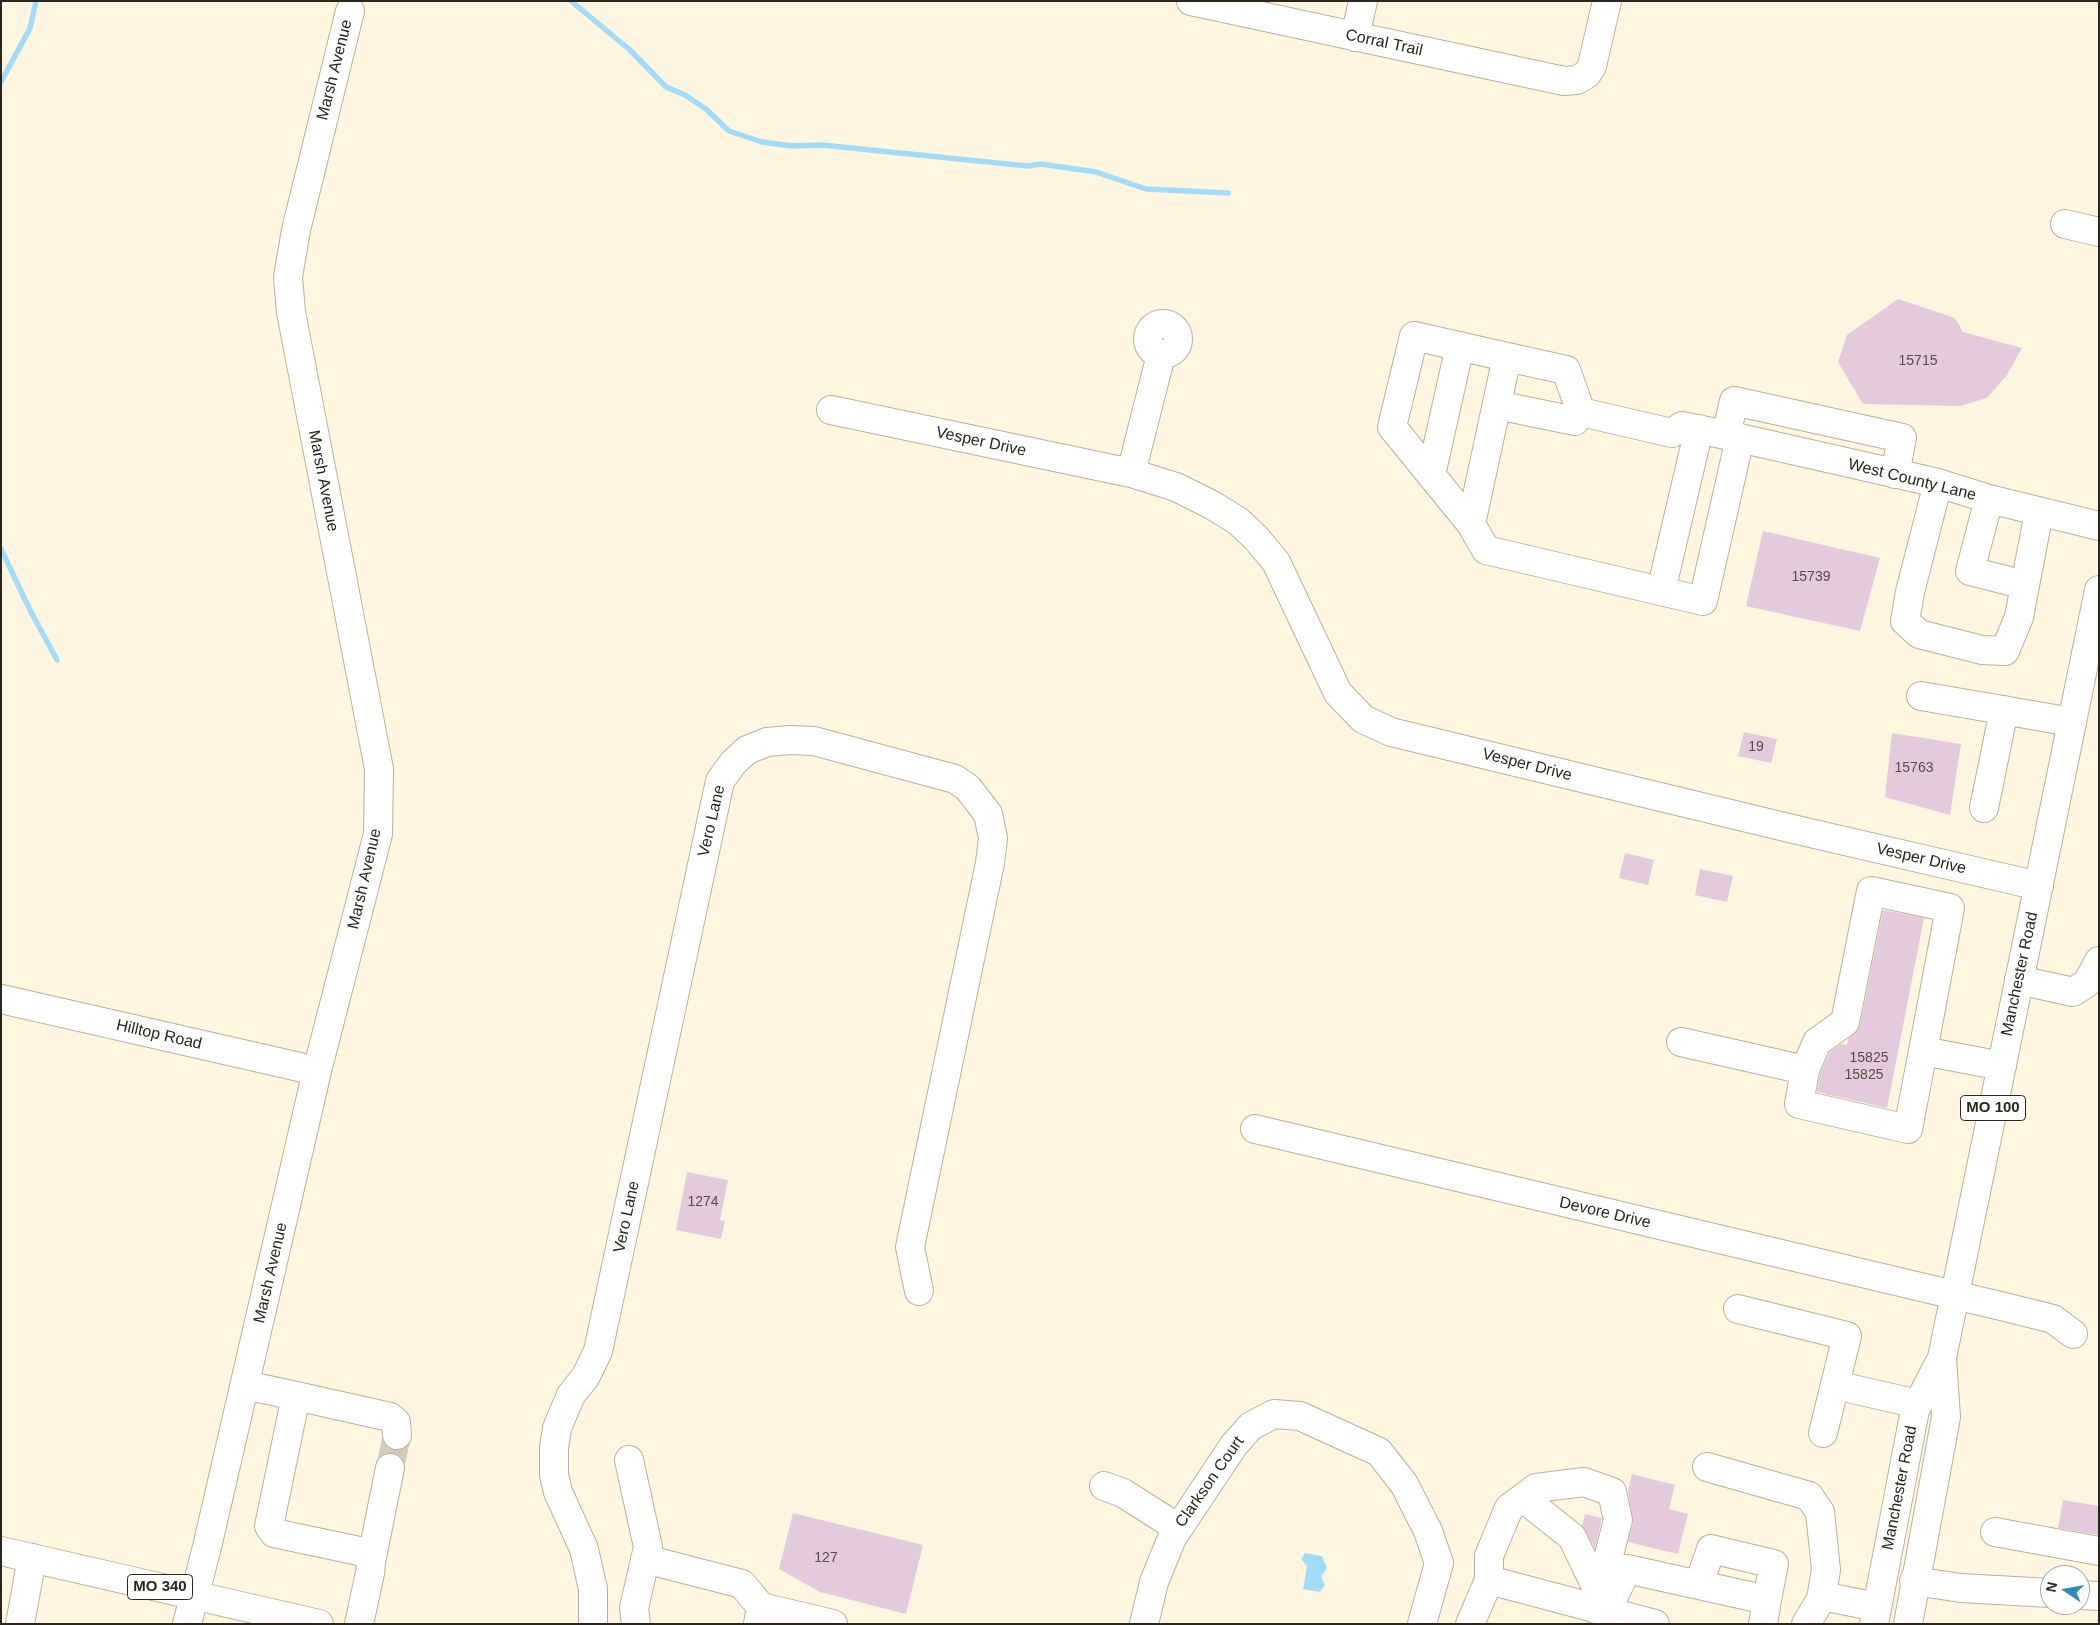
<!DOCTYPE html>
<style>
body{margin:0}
#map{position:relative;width:2100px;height:1625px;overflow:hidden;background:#fff6e0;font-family:Helvetica,sans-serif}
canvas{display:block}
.frame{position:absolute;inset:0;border:2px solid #2a261b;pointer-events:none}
.north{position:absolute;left:2040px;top:1565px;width:50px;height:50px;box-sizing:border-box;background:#fff;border:1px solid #aaa8a4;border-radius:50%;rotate:282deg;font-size:14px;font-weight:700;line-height:20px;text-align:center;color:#2a261b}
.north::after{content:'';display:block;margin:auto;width:18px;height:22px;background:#308ab7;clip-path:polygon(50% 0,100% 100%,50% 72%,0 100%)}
</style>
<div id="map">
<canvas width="2100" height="1625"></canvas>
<div class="frame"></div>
<div class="north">N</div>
</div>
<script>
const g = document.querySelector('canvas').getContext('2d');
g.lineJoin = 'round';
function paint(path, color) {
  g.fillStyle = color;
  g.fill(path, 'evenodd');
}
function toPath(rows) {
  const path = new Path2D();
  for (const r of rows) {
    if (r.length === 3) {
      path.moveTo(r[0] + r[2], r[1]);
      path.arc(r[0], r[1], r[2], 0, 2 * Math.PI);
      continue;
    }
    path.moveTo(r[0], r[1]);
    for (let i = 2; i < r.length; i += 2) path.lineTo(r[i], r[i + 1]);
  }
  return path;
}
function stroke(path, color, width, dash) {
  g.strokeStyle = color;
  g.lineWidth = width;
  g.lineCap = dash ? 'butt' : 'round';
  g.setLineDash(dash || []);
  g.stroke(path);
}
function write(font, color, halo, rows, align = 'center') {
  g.font = font + ' Helvetica,sans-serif';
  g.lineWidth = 4;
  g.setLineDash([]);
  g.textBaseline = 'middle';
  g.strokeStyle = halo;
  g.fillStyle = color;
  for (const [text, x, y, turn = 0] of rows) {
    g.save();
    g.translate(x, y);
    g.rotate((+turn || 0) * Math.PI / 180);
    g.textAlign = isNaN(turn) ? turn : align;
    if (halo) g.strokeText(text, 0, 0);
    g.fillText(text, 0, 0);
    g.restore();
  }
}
paint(toPath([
 [1305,1553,1322,1556,1327,1568,1321,1577,1325,1585,1320,1592,1303,1589,1307,1566,1301,1559]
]), '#a0ddfa');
stroke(toPath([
 [571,1,630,50,666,87,685,95,706,109,729,131,762,142,792,146,822,145,1027,166,1041,164,1096,172,1146,189,1228,193],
 [1,82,30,28,36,1],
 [1,549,30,610,57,660]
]), '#a0ddfa', 5.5);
paint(toPath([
 [1898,299,1955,318,1963,332,2022,348,2007,375,1987,398,1960,406,1863,404,1838,362,1847,335],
 [1763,531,1880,558,1860,631,1746,606],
 [1744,732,1777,739,1771,763,1738,756],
 [1892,733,1961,744,1950,815,1885,797],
 [1625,853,1654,860,1648,885,1619,878],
 [1700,869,1733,876,1727,902,1695,895],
 [1883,910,1924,918,1887,1108,1817,1092,1820,1074,1830,1052,1841,1044,1847,1045,1848,1039,1860,1025],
 [687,1172,728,1180,720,1220,725,1221,721,1239,676,1230],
 [1632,1474,1675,1485,1669,1509,1688,1514,1678,1554,1628,1542,1633,1523,1628,1491],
 [2063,1500,2099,1506,2099,1535,2058,1528],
 [793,1513,923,1545,906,1614,820,1592,779,1569],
 [1585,1514,1602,1518,1595,1548,1582,1526]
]), '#e3cadd');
stroke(toPath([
 [390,1468,397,1435]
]), '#d4ccb9', 28, [28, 14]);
const minor = toPath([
 [1191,1,1564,81,1577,80,1587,74,1592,66,1607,1],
 [1355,37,1363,1],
 [2065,224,2099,232],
 [1163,339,15],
 [1507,357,1566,370,1581,412],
 [1497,405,1575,421,1581,412],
 [831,410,1131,473,1176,487,1212,505,1238,521,1256,538,1276,562,1338,693,1363,719,1391,732,1793,829,2039,886],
 [1581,412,1672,433,1682,426,1726,435,1938,483,1989,499,2099,526],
 [1726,435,1734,401,1902,438,1895,474],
 [1131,473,1161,355],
 [1431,475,1460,346],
 [1938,483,1910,592,1905,621,1919,634,1982,650,2005,651,2019,617,2039,512],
 [1989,499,1970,571,2025,585],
 [1471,524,1507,357,1414,336,1392,427,1471,524,1486,550,1703,601,1740,438],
 [1661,591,1699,429],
 [1921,696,2072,722],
 [1984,808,2004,710],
 [2019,980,2073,992,2087,983,2099,961],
 [1,999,317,1071],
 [1681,1042,1805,1070],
 [1923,1051,1908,1129,1799,1104,1805,1070,1817,1042,1845,1022,1871,891,1950,908,1923,1051,2002,1066],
 [1255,1129,2005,1307,2053,1319,2073,1334],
 [1738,1309,1847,1336,1823,1433],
 [245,1385,296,1396,269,1526,274,1533,359,1551,367,1555,371,1562,370,1573,359,1624],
 [1835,1385,1918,1404],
 [296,1396,390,1417,396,1422,397,1435],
 [629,1460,648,1547,634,1608,636,1624],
 [1707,1467,1809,1496,1820,1512,1826,1570,1821,1599,1806,1624],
 [1104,1486,1123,1493,1178,1528],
 [1523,1498,1572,1537,1599,1593],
 [1995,1532,2099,1551],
 [645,1559,742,1584,761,1607],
 [371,1562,390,1468],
 [1489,1580,1489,1556,1509,1508,1536,1488,1584,1482,1612,1492,1618,1520,1595,1609],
 [1914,1581,1961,1588,2050,1593],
 [1699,1584,1711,1549,1774,1564,1767,1600],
 [2080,1595,2099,1596],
 [1822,1596,1877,1607],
 [1606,1612,1627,1569,1767,1600,1763,1624],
 [20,1624,32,1558],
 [187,1624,207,1547,317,1071,378,834,379,769,291,312,288,277,296,230,350,11],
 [593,1624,593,1589,584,1549,558,1492,554,1475,554,1448,557,1428,571,1395,586,1376,598,1351,720,781,733,763,747,750,767,742,790,740,814,741,955,779,968,788,988,814,993,838,990,863,910,1247,919,1291],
 [758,1624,761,1607,833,1624],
 [1144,1624,1154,1582,1172,1538,1234,1445,1251,1426,1274,1414,1300,1416,1379,1452,1404,1484,1428,1531,1439,1563,1422,1624],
 [1470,1624,1489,1580,1655,1624]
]);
const major = toPath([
 [1,1551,319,1624]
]);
const highway = toPath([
 [1874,1624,1915,1410,1942,1358,2099,590],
 [1908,1624,1946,1417,1942,1358]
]);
stroke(minor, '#bab096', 30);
stroke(major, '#bab096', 30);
stroke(highway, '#bab096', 30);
stroke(minor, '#fff', 28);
stroke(major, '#fff', 28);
stroke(highway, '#fff', 28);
write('14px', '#584f4c', null, [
 ["15715",1918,361],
 ["15739",1811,577],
 ["19",1756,747],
 ["15763",1914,768],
 ["15825",1869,1058],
 ["15825",1864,1075],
 ["1274",703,1202],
 ["127",826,1558]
]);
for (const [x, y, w] of [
 [1993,1108,65],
 [160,1587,65]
]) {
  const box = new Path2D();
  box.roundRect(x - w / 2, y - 12.5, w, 25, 4);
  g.fillStyle = '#fff';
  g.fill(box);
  stroke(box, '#2a261b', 1);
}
write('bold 15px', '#2a261b', null, [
 ["MO 100",1993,1108],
 ["MO 340",160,1587]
]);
write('16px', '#2a261b', '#fff', [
 ["Corral Trail",1384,43,12],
 ["Marsh Avenue",335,70,-76],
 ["Vesper Drive",981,442,12],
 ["West County Lane",1912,480,14],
 ["Marsh Avenue",323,481,79],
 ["Vesper Drive",1527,765,14],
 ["Vero Lane",712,821,-77],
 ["Vesper Drive",1921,859,13],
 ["Marsh Avenue",365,879,-77],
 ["Manchester Road",2020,974,-78],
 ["Hilltop Road",159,1035,13],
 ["Devore Drive",1605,1213,13],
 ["Vero Lane",627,1217,-78],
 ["Marsh Avenue",271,1273,-77],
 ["Clarkson Court",1210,1482,-55],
 ["Manchester Road",1900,1488,-79]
]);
</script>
